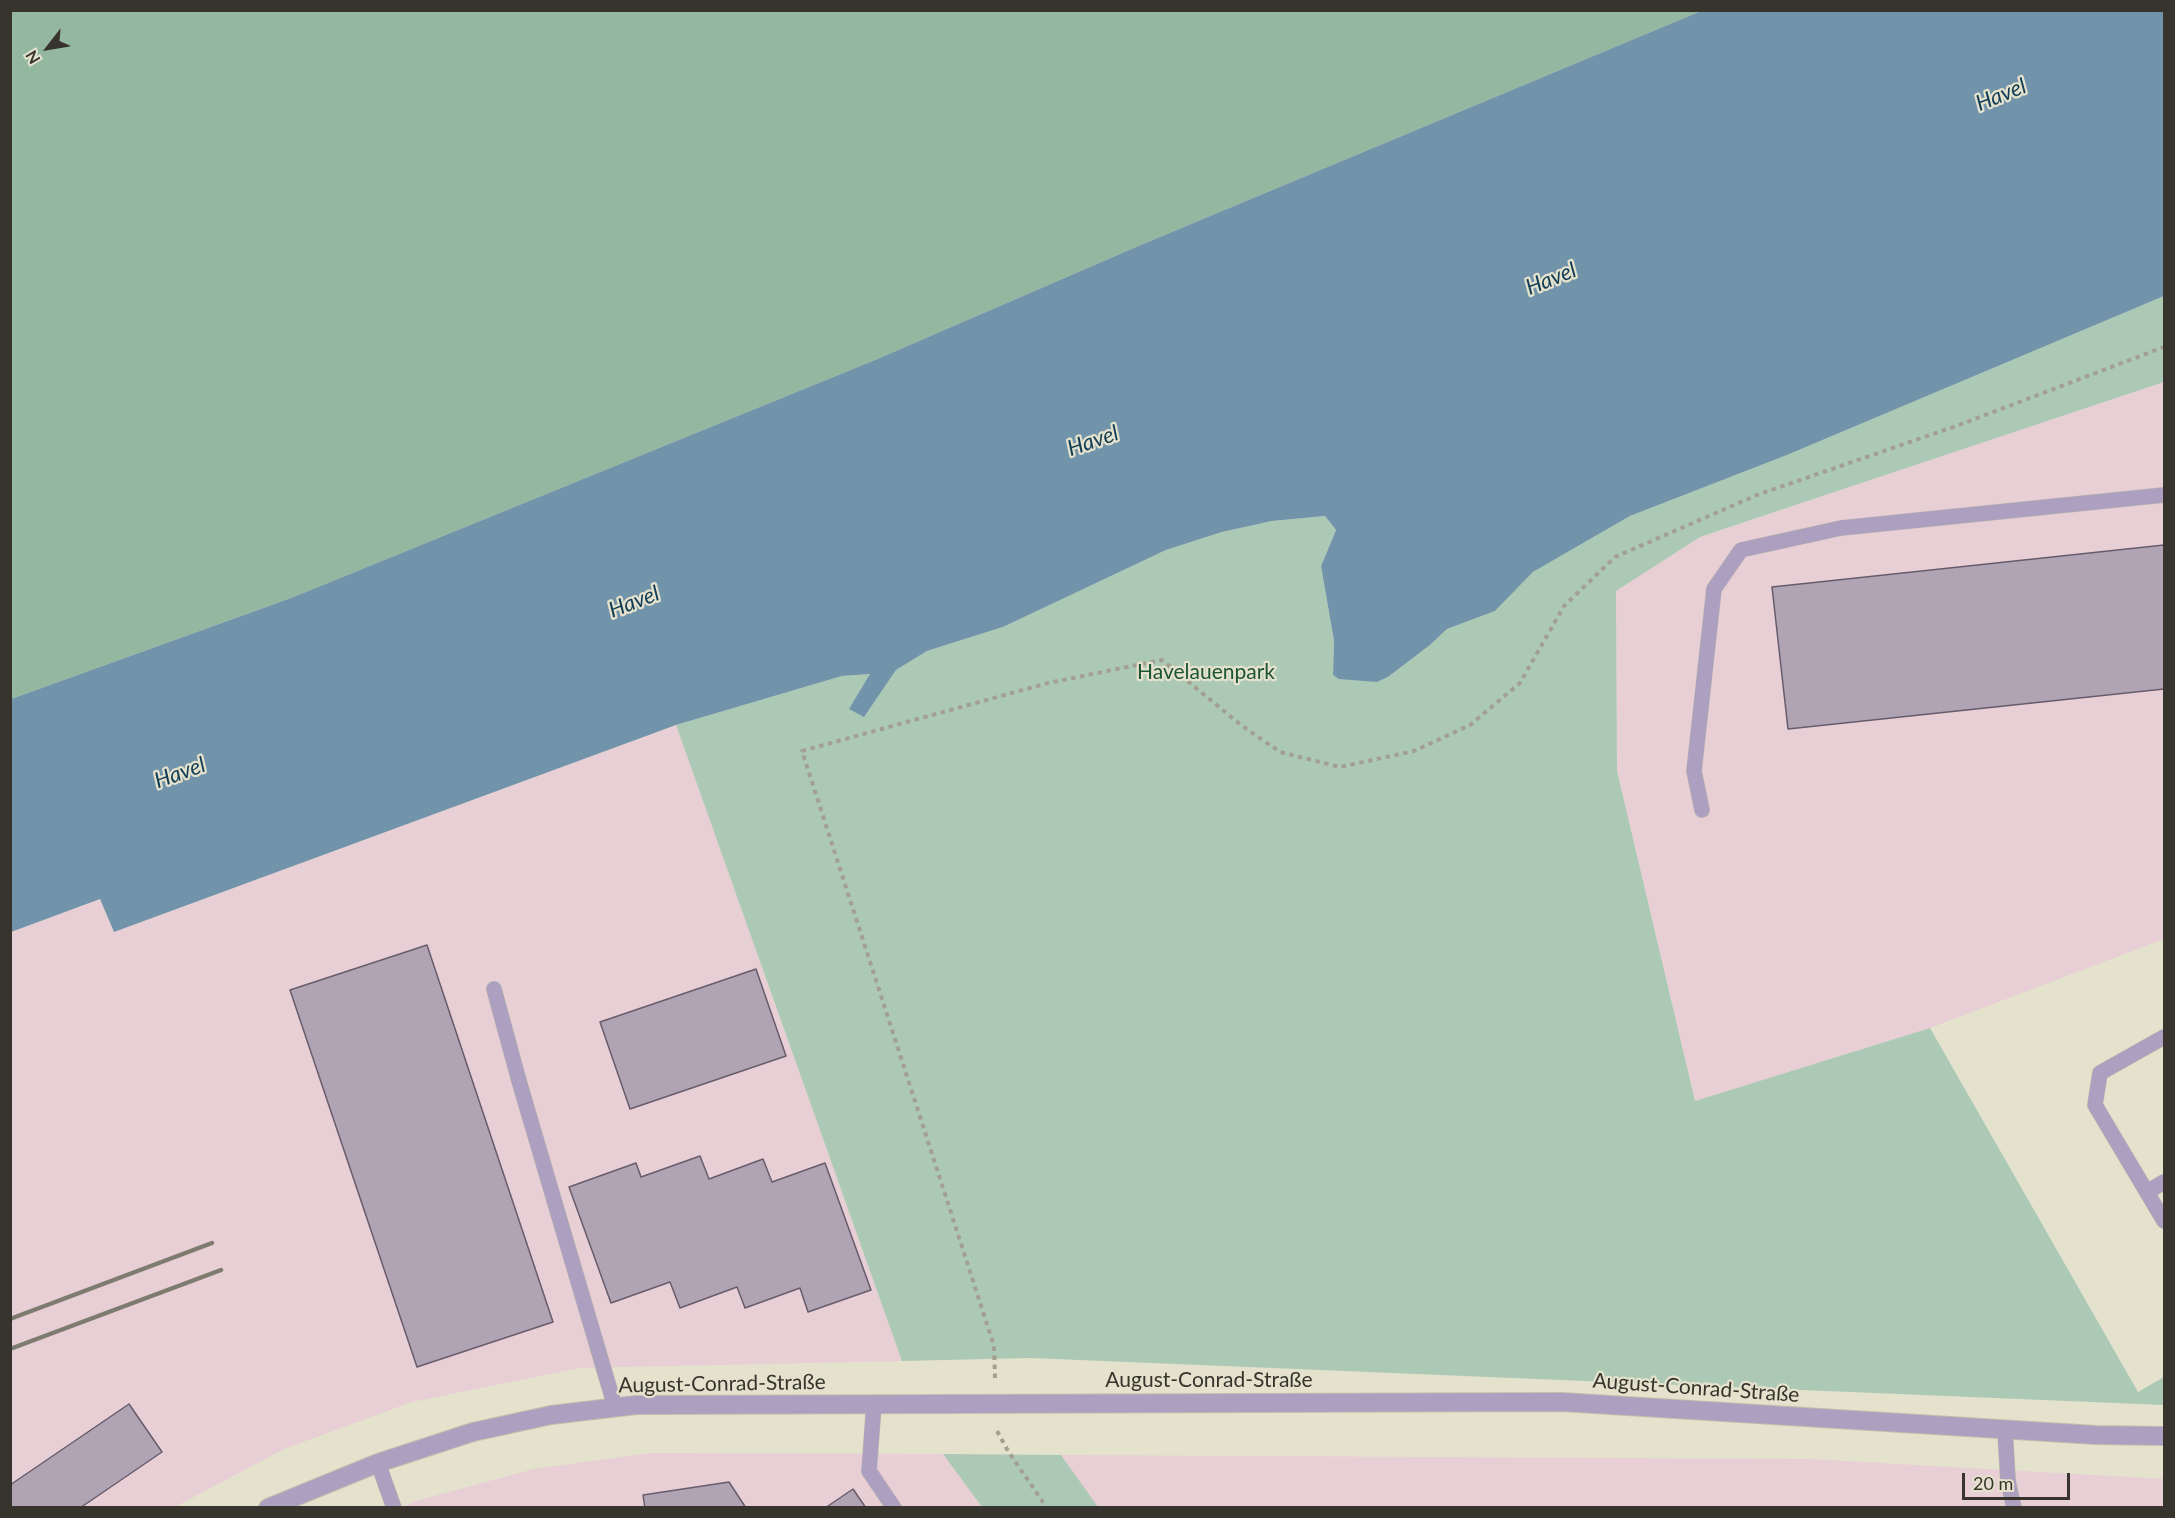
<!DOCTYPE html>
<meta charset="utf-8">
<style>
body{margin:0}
#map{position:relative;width:2175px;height:1518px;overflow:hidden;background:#e4e1cd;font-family:Lato,sans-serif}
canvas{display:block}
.frame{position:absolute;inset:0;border:12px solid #36342c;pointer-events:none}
.north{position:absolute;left:18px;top:18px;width:60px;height:60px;-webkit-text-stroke:4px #e4e1cd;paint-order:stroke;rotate:239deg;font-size:16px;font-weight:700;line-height:24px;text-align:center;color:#36342c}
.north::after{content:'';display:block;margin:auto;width:21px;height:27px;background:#36342c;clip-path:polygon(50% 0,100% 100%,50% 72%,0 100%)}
.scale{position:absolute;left:1962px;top:1473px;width:108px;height:27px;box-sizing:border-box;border:3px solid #36342c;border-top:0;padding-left:8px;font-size:18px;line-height:21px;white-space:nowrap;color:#36342c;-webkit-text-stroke:4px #e4e1cd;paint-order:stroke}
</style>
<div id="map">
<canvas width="2175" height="1518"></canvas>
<div class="frame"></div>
<div class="north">N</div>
<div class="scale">20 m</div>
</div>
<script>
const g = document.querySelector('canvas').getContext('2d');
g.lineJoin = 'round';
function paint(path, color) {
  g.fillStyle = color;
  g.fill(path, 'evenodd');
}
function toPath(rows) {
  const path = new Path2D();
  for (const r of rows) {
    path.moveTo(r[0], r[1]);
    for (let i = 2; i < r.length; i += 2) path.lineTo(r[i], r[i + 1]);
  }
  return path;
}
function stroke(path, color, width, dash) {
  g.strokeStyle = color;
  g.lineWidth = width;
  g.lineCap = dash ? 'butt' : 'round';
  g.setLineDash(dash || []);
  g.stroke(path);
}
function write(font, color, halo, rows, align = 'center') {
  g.font = font + ' Lato,sans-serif';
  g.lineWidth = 4.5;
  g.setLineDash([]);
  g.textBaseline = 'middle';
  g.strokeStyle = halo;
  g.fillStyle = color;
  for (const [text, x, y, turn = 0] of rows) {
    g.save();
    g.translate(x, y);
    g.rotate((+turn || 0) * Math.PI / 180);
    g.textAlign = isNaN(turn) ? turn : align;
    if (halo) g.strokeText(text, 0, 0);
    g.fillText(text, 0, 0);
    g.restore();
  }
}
paint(toPath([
 [2164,382,2164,939,1930,1028,1695,1101,1617,771,1616,591,1700,537],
 [676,725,902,1361,580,1368,412,1402,284,1449,175,1507,11,1508,11,932,100,899,114,932],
 [651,1453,943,1454,982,1507,400,1508,416,1501,534,1469],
 [1061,1455,1809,1459,2164,1479,2164,1507,1098,1508]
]), '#e8cfd6');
paint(toPath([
 [2164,296,2164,382,1700,537,1616,591,1617,771,1695,1101,1930,1028,2138,1392,2164,1377,2164,1405,1031,1358,902,1361,676,725,842,676,870,674,864,716,896,670,927,651,1003,627,1166,550,1222,532,1272,521,1325,516,1336,530,1321,566,1334,641,1333,675,1377,682,1388,677,1430,645,1447,629,1495,611,1533,572,1630,516,1787,455],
 [943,1454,1061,1455,1098,1507,982,1507]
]), '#acc9b5');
paint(toPath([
 [11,11,1701,11,1143,244,875,360,291,598,11,699]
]), '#94b7a0');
paint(toPath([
 [1701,11,2164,11,2164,296,1787,455,1630,516,1533,572,1495,611,1447,629,1430,645,1388,677,1377,682,1339,679,1333,675,1334,641,1321,566,1336,530,1325,516,1272,521,1222,532,1166,550,1003,627,927,651,896,670,864,717,849,709,870,674,842,676,676,725,114,932,100,899,11,932,11,699,291,598,875,360,1143,244]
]), '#7294ab');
const building = toPath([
 [2164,545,2164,689,1788,729,1772,587,2164,545],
 [427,945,553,1322,417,1367,290,990,427,945],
 [756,969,786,1056,630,1109,600,1022,756,969],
 [700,1156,709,1179,763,1159,772,1182,825,1163,871,1290,808,1312,800,1288,745,1308,737,1287,680,1308,670,1282,611,1303,569,1187,636,1163,641,1177,700,1156],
 [129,1404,162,1452,80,1508,10,1508,10,1485,129,1404],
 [729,1482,746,1508,645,1508,643,1495,729,1482],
 [853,1489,866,1508,825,1508,853,1489]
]);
paint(building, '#b0a3b3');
stroke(building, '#675c6b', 1.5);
const lane = toPath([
 [1702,810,1694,771,1714,589,1741,550,1841,528,2164,495],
 [494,989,519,1081,615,1407],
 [2164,1037,2100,1073,2095,1105,2164,1221],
 [2147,1192,2164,1182],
 [874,1404,869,1471,894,1508],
 [2005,1429,2008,1481,2014,1508],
 [378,1463,394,1508]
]);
const street = toPath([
 [268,1508,378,1463,473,1432,551,1415,636,1405,1562,1402,2096,1435,2164,1436]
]);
stroke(lane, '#c1bead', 16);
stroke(street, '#c1bead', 20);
stroke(toPath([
 [995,1378,994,1346,802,751,1048,683,1162,660,1241,725,1280,752,1340,767,1414,751,1470,725,1520,683,1564,606,1615,557,1757,495,1959,425,2164,347],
 [997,1431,1008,1451,1047,1508]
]), '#a3a091', 4, [4.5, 4.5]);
stroke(lane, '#ad9fc0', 15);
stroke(street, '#ad9fc0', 18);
stroke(toPath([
 [10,1319,212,1243],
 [10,1349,221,1270]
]), '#7e7b6f', 4.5);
write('21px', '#1b5535', '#e4e1cd', [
 ["Havelauenpark",1206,672]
]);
write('21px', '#36342c', '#e4e1cd', [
 ["August-Conrad-Straße",1209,1380],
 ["August-Conrad-Straße",722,1384,-1],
 ["August-Conrad-Straße",1696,1388,4]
]);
write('italic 22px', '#103c55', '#e4e1cd', [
 ["Havel",2001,95,-22],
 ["Havel",1551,279,-22],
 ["Havel",1093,441,-19],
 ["Havel",634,602,-21],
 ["Havel",180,773,-20]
]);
</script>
